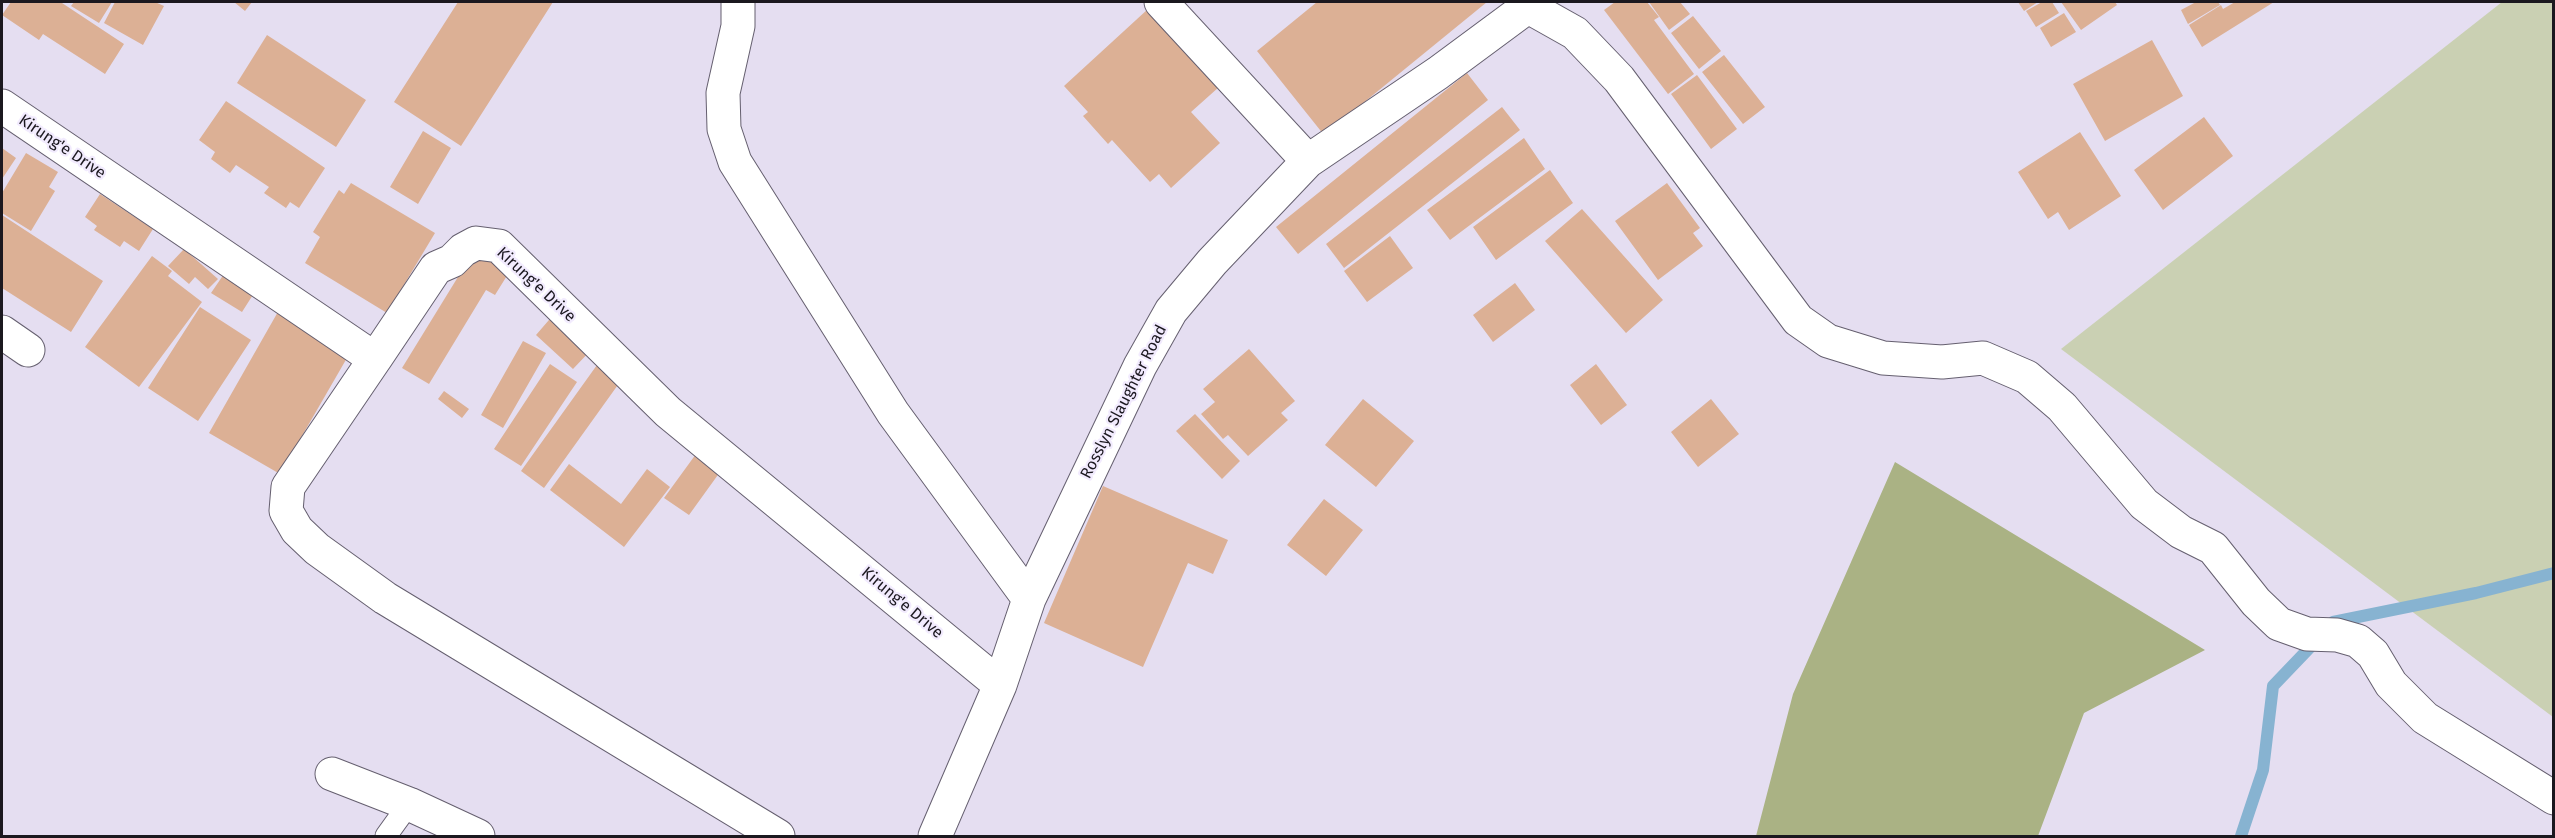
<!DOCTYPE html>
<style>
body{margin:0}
#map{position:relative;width:2555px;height:838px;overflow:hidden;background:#e5def1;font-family:"Fira Sans",sans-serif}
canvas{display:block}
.frame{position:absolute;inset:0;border:3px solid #1b181f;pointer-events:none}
</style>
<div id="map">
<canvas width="2555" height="838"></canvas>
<div class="frame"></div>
</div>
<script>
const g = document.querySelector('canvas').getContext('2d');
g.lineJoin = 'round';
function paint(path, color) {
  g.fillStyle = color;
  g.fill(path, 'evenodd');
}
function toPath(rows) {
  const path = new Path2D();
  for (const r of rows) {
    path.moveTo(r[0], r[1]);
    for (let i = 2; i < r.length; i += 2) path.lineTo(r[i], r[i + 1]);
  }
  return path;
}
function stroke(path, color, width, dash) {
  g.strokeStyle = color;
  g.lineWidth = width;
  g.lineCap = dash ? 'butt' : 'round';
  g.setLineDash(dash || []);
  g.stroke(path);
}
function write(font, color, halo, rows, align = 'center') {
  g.font = font + ' "Fira Sans",sans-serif';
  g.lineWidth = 4.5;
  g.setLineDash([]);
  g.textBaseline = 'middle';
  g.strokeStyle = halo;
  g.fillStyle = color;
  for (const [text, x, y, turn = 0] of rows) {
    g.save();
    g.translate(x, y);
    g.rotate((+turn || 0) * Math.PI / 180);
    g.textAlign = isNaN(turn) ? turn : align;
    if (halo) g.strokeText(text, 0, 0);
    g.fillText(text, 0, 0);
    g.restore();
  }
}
paint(toPath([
 [2502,2,2553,2,2553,717,2061,349]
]), '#cad0b3');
paint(toPath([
 [1895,462,2205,650,2084,713,2038,836,1756,836,1793,694]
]), '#aab284');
stroke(toPath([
 [2331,625,2333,622,2476,593,2554,573],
 [2241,836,2263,770,2273,686,2317,640]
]), '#87b3d1', 12);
paint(toPath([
 [11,2,63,2,62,3,124,44,105,74,43,34,39,40,2,15],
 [74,2,112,2,99,23,71,6],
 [115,2,155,2,164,6,143,45,104,23],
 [234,2,252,2,245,11],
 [458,2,553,2,461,146,394,102],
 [1317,2,1487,2,1324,135,1257,51],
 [1615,2,1647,2,1659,17,1654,20,1694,74,1668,94,1604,10],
 [1649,2,1680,2,1690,14,1669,30],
 [2018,2,2038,2,2024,11],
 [2042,2,2052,2,2059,13,2036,27,2026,11],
 [2061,2,2115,2,2117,5,2081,30],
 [2196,2,2218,2,2220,5,2188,24,2181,10],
 [2235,2,2274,2,2202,47,2189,25,2221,5,2223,9],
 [1148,9,1219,87,1191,112,1220,143,1171,188,1159,174,1150,182,1112,140,1108,144,1083,116,1088,112,1064,86],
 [2064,13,2076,32,2051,47,2040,28],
 [1693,16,1721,51,1699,69,1671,33],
 [267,35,366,100,336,147,237,83],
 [2152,40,2183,96,2105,141,2073,84],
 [1724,55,1765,107,1743,124,1702,72],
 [1467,73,1488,100,1298,254,1276,227],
 [1697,75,1737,129,1711,149,1671,94],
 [226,101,325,168,299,208,290,202,286,208,264,193,269,187,236,165,230,173,211,159,215,152,199,140],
 [1502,107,1520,130,1344,268,1326,244],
 [2204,117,2233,156,2163,210,2134,170],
 [423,131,451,148,418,204,390,187],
 [2080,132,2121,196,2069,230,2058,212,2048,219,2018,172],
 [1524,138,1545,169,1450,240,1427,210],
 [2,148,16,158,2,179],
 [26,153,58,172,49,187,55,191,31,231,2,213,2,193],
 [1550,170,1573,203,1496,260,1473,227],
 [351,183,435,233,387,313,305,263,320,237,313,232,339,190,344,194],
 [1667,183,1700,228,1693,233,1703,246,1658,280,1615,221],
 [100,194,153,229,139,251,124,241,120,247,94,230,97,226,85,217],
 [1582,209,1663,300,1626,333,1545,241],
 [2,215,103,281,71,332,2,288],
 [1390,236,1413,268,1367,302,1344,271],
 [477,246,513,266,495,295,486,290,429,384,402,368],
 [184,249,218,279,208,289,195,277,189,284,168,266],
 [152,256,172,271,168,276,202,302,139,387,85,347],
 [226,271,256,290,242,312,211,293],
 [1515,283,1535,310,1493,342,1473,315],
 [200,307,251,340,198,421,148,388],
 [279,310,351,351,280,474,209,433],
 [555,313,593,348,573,369,536,335],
 [523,341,546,353,503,428,481,415],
 [1249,349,1295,401,1281,413,1288,420,1248,456,1228,435,1223,439,1201,414,1215,402,1203,389],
 [602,358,625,375,544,488,521,471],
 [550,364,577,382,521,466,494,449],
 [1596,364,1627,405,1601,425,1570,385],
 [444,391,469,409,462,418,438,399],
 [1363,399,1414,441,1376,487,1325,445],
 [1711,399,1739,434,1698,467,1671,432],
 [1195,414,1240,461,1222,479,1176,431],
 [696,454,720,472,689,515,664,498],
 [569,464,621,504,647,469,670,487,624,547,550,490],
 [1103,486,1228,540,1213,574,1188,563,1143,667,1044,623],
 [1324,499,1363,530,1326,576,1287,545]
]), '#dcb095');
const lane = toPath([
 [386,836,409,804]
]);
const street = toPath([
 [738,2,738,26,723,93,724,129,735,162,893,413,1029,599],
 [1161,2,1308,161],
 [1527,6,1575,33,1619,79,1798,320,1828,341,1883,358,1942,362,1983,358,2027,377,2062,407,2144,504,2181,532,2213,548,2256,602,2279,624,2307,634,2337,635,2358,641,2373,654,2391,684,2425,718,2554,798],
 [2,106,375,359,436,268,452,261,463,250,476,243,499,246,668,412,1000,685],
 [2,332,28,350],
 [375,359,288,487,286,511,297,530,317,549,385,598,778,836],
 [332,774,409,804,478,836],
 [935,836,1000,685,1029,599,1140,366,1171,311,1212,262,1308,161,1438,73,1534,2]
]);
stroke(lane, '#655f6f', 23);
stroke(street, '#655f6f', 35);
stroke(lane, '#fff', 21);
stroke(street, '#fff', 33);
write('16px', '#1b181f', '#f2ebfe', [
 ["Kirung'e Drive",62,147,34],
 ["Kirung'e Drive",536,285,43],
 ["Rosslyn Slaughter Road",1124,402,-63],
 ["Kirung'e Drive",902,603,40]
]);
</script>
